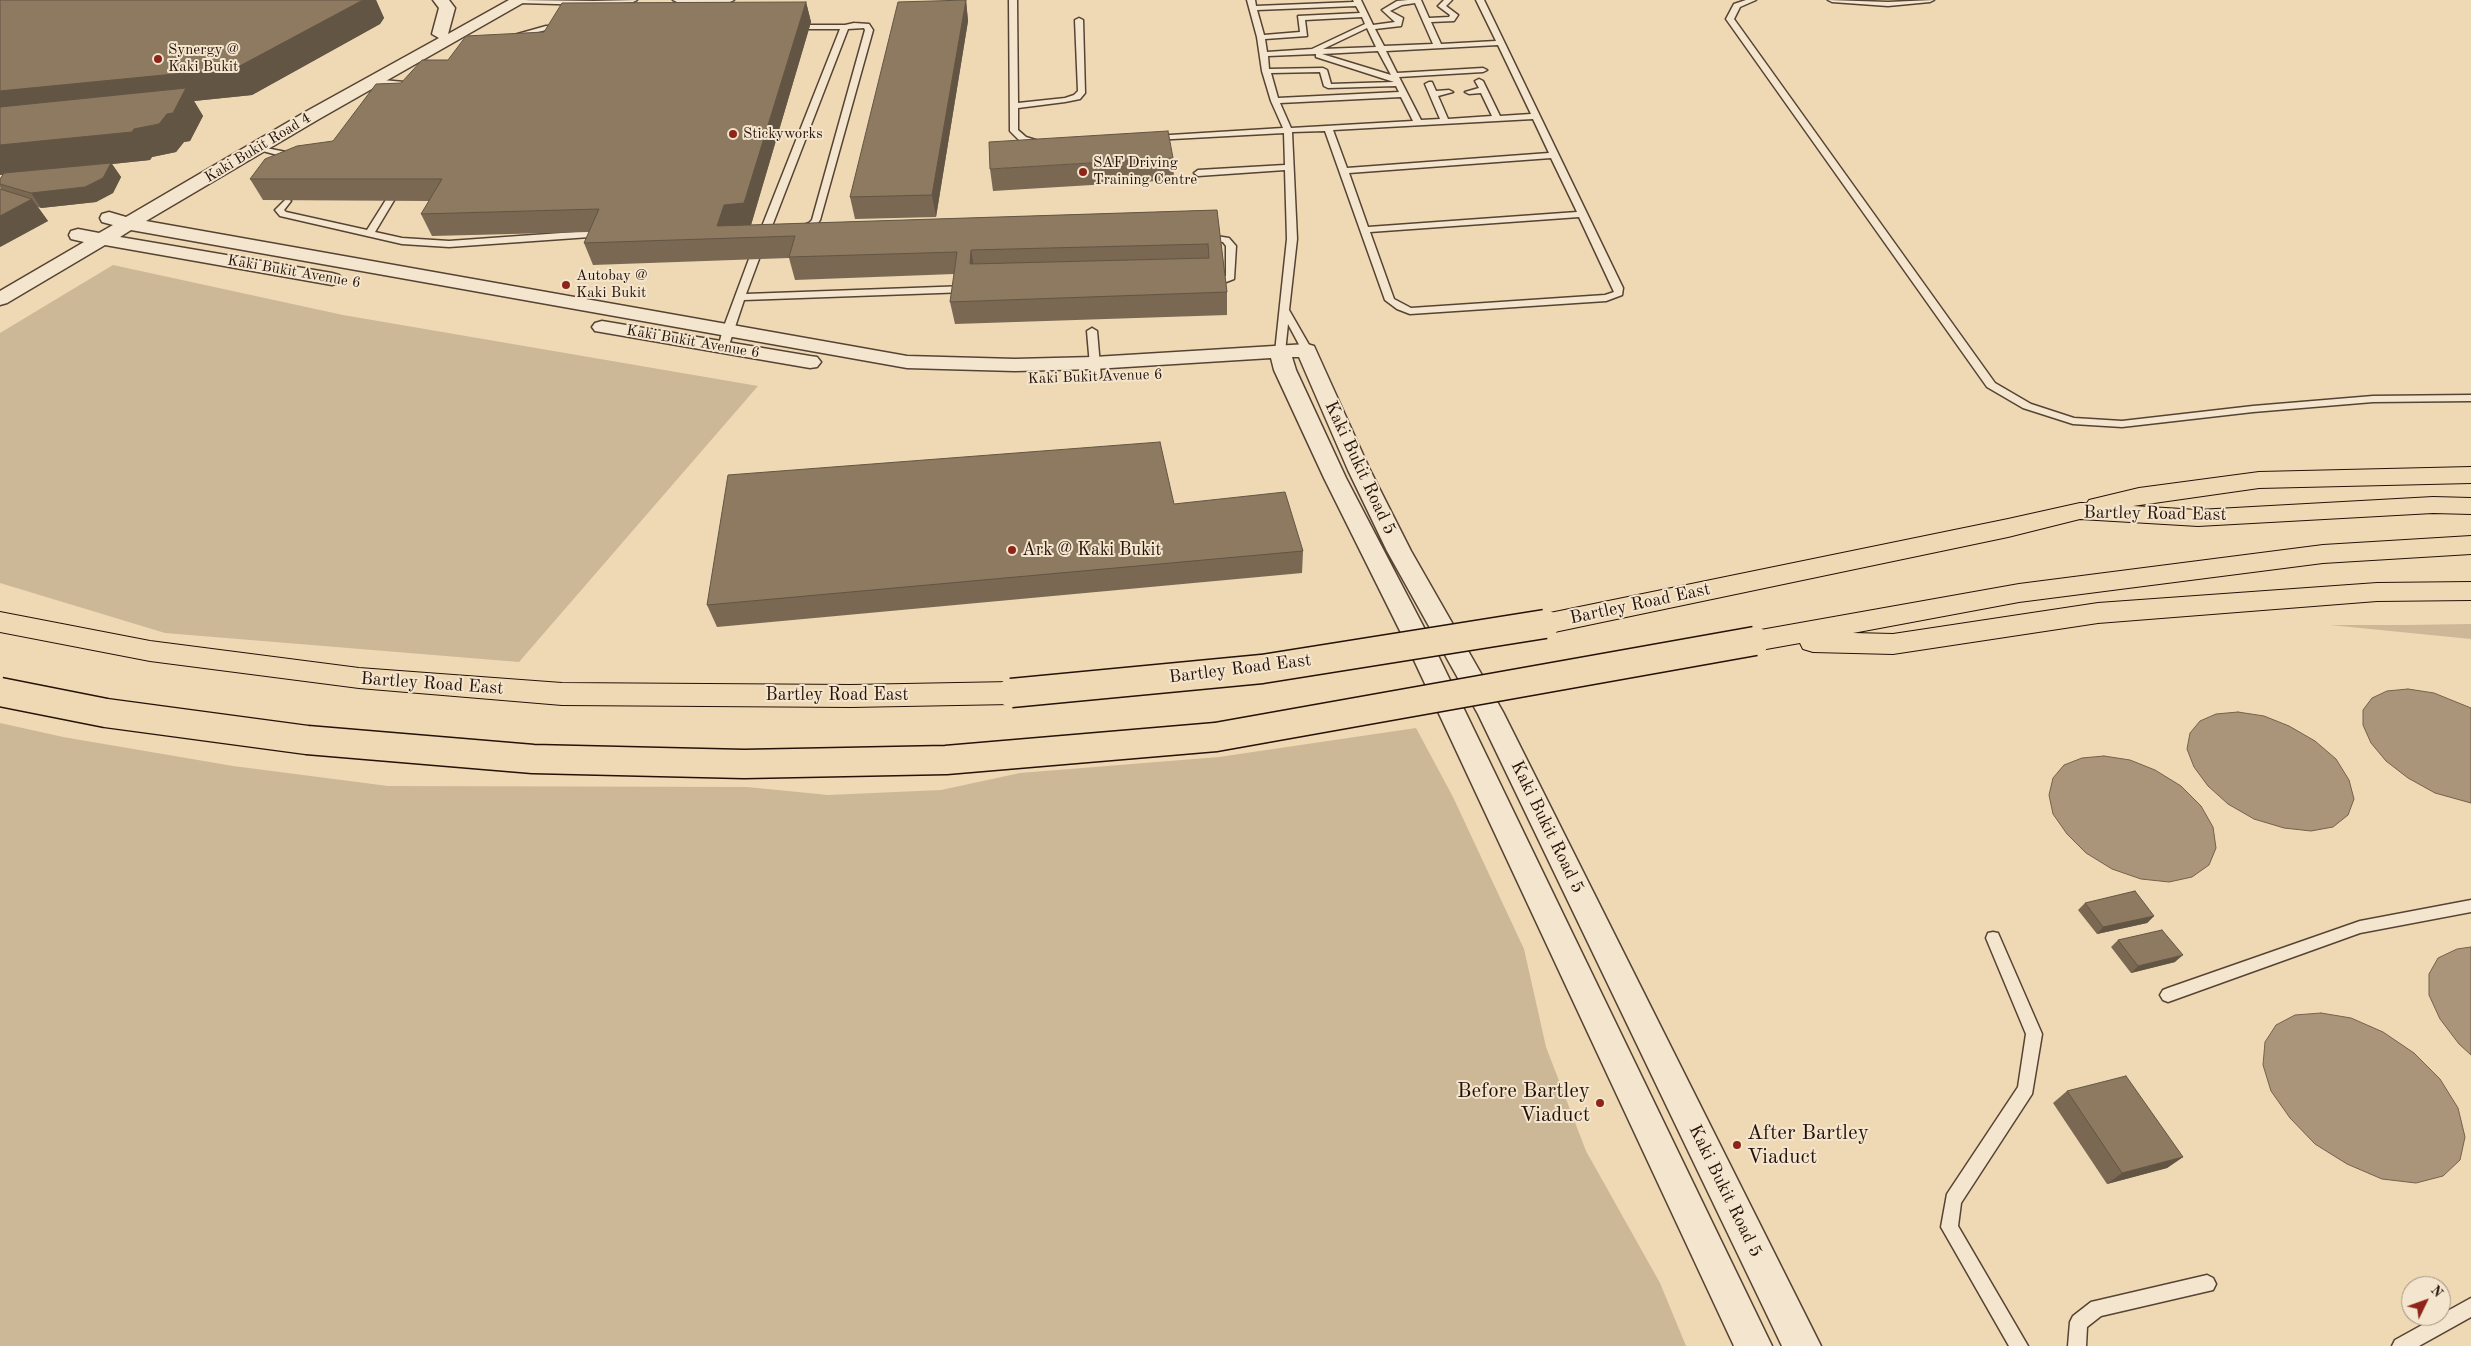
<!DOCTYPE html>
<style>
body{margin:0}
#map{position:relative;width:2471px;height:1346px;overflow:hidden;background:#eed9b4;font-family:"Old Standard TT",serif}
canvas{display:block}
.north{position:absolute;left:2401px;top:1276px;width:50px;height:50px;box-sizing:border-box;background:#f4e6ce;border:1px solid #a1917f;border-radius:50%;rotate:48deg;font-size:14px;font-weight:700;line-height:20px;text-align:center;color:#251108}
.north::after{content:'';display:block;margin:auto;width:18px;height:22px;background:#8f2418;clip-path:polygon(50% 0,100% 100%,50% 72%,0 100%)}
</style>
<div id="map">
<canvas width="2471" height="1346"></canvas>
<div class="north">N</div>
</div>
<script>
const g = document.querySelector('canvas').getContext('2d');
g.lineJoin = 'round';
function paint(path, color) {
  g.fillStyle = color;
  g.fill(path, 'evenodd');
}
function toPath(rows) {
  const path = new Path2D();
  for (const r of rows) {
    path.moveTo(r[0], r[1]);
    for (let i = 2; i < r.length; i += 2) path.lineTo(r[i], r[i + 1]);
  }
  return path;
}
function stroke(path, color, width, dash) {
  g.strokeStyle = color;
  g.lineWidth = width;
  g.lineCap = dash ? 'butt' : 'round';
  g.setLineDash(dash || []);
  g.stroke(path);
}
function write(font, color, halo, rows, align = 'center') {
  g.font = font + ' "Old Standard TT",serif';
  g.lineWidth = 4;
  g.setLineDash([]);
  g.textBaseline = 'middle';
  g.strokeStyle = halo;
  g.fillStyle = color;
  for (const [text, x, y, turn = 0] of rows) {
    g.save();
    g.translate(x, y);
    g.rotate((+turn || 0) * Math.PI / 180);
    g.textAlign = isNaN(turn) ? turn : align;
    if (halo) g.strokeText(text, 0, 0);
    g.fillText(text, 0, 0);
    g.restore();
  }
}
paint(toPath([
 [113,265,343,315,758,386,519,662,165,633,0,583,0,333],
 [2471,624,2471,639,2330,625,2406,625],
 [0,723,63,737,233,766,388,786,747,787,828,795,941,790,1020,773,1219,757,1416,728,1453,797,1524,949,1546,1047,1586,1151,1660,1283,1686,1346,0,1346]
]), '#ccb797');
const water = toPath([
 [2408,689,2434,693,2471,708,2471,803,2435,793,2408,778,2386,761,2371,743,2363,725,2363,710,2372,698,2387,691,2408,689],
 [2238,712,2264,716,2289,726,2315,741,2336,759,2349,780,2354,799,2348,815,2333,827,2311,831,2284,828,2254,819,2228,804,2208,786,2194,767,2187,749,2190,733,2200,721,2216,714,2238,712],
 [2104,756,2130,760,2155,770,2181,786,2201,806,2213,827,2216,848,2209,865,2192,877,2169,882,2141,879,2112,869,2086,853,2067,834,2053,814,2049,795,2053,778,2064,765,2082,758,2104,756],
 [2471,947,2471,1055,2459,1044,2440,1019,2429,995,2429,974,2438,958,2457,949,2471,947],
 [2321,1013,2351,1018,2383,1032,2414,1053,2440,1079,2458,1108,2465,1137,2460,1160,2443,1176,2416,1183,2382,1179,2347,1164,2315,1144,2290,1118,2271,1091,2263,1065,2265,1042,2276,1025,2295,1015,2321,1013]
]);
paint(water, '#aa957a');
stroke(water, '#75604c', 1);
const lane = toPath([
 [516,0,594,1,637,0,633,2,594,5,519,3,516,0],
 [673,0,734,0,730,2,677,2,673,0],
 [1009,0,1017,0,1018,103,1065,98,1074,95,1078,91,1075,20,1079,18,1083,20,1085,93,1080,99,1065,102,1018,108,1018,130,1026,137,1042,142,1042,146,1039,146,1020,141,1010,131,1009,0],
 [1247,0,1255,0,1256,6,1354,2,1353,0,1361,0,1373,25,1395,22,1382,10,1397,1,1408,0,1421,0,1429,18,1449,17,1450,15,1438,6,1444,0,1452,0,1446,6,1458,15,1454,21,1431,22,1441,44,1496,41,1476,0,1484,0,1623,288,1622,295,1606,301,1410,314,1397,309,1385,300,1325,131,1292,132,1297,239,1289,310,1312,350,1311,352,1303,352,1288,324,1285,352,1280,355,1276,354,1275,352,1287,239,1285,170,1198,176,1194,173,1198,170,1285,165,1284,133,1154,140,1150,138,1154,136,1283,128,1271,101,1262,71,1257,37,1247,0],
 [1415,3,1433,44,1384,46,1375,29,1401,26,1403,18,1390,11,1402,5,1415,3],
 [1356,6,1360,13,1298,16,1300,32,1264,35,1257,10,1356,6],
 [1362,17,1365,24,1312,49,1267,52,1265,39,1307,36,1305,20,1362,17],
 [1367,28,1376,47,1323,49,1367,28],
 [1498,45,1531,114,1500,116,1483,81,1479,79,1475,81,1479,88,1465,92,1469,94,1481,93,1492,116,1448,119,1438,96,1453,92,1449,90,1436,91,1432,82,1429,82,1425,84,1440,119,1421,120,1399,77,1483,72,1487,70,1483,68,1397,73,1386,51,1498,45],
 [1378,51,1391,75,1322,54,1378,51],
 [1316,54,1316,57,1394,82,1331,84,1327,70,1323,68,1269,69,1268,56,1316,54],
 [1320,72,1324,86,1328,88,1396,86,1399,92,1278,98,1271,73,1320,72],
 [1401,97,1413,121,1291,128,1280,103,1401,97],
 [1533,119,1549,153,1347,168,1333,130,1533,119],
 [1551,158,1577,212,1368,227,1349,173,1551,158],
 [1579,217,1614,292,1605,295,1411,308,1394,299,1370,232,1579,217],
 [1746,0,1756,0,1740,7,1734,19,1995,383,2031,404,2074,418,2122,421,2253,406,2373,396,2471,395,2471,401,2373,402,2253,412,2122,427,2073,424,2023,408,1987,387,1726,19,1734,4,1746,0],
 [1828,0,1888,2,1934,0,1930,2,1888,6,1832,2,1828,0],
 [854,23,869,24,873,30,820,220,815,227,798,232,794,229,809,223,812,220,865,30,864,28,848,29,767,239,759,241,757,239,840,29,792,29,788,27,792,25,845,25,854,23],
 [546,26,562,26,566,28,562,30,546,30,511,39,507,37,546,26],
 [372,79,415,83,419,85,415,87,375,83,371,81,372,79],
 [256,146,296,154,300,157,296,160,259,150,256,150,256,146],
 [398,184,402,187,375,232,402,238,449,241,604,230,609,233,604,236,449,247,402,244,280,216,275,210,287,198,291,201,284,210,286,212,367,230,394,187,398,184],
 [1204,234,1229,238,1236,246,1234,279,1221,284,1210,284,1205,281,1207,279,1226,276,1226,246,1223,242,1201,239,1201,235,1204,234],
 [754,256,759,259,746,294,967,286,972,289,967,292,744,300,728,348,723,351,719,350,718,348,723,329,749,259,754,256],
 [1092,328,1097,331,1101,377,1096,380,1091,377,1087,331,1092,328],
 [2471,900,2471,912,2360,933,2168,1002,2163,1000,2160,995,2163,990,2168,988,2360,921,2471,900],
 [1993,932,1998,933,2042,1034,2032,1094,1961,1203,1958,1226,2028,1346,2009,1346,1941,1227,1947,1194,2018,1087,2026,1034,1986,938,1988,933,1993,932],
 [2207,1275,2213,1278,2216,1284,2213,1290,2101,1316,2087,1327,2086,1346,2068,1346,2070,1322,2073,1316,2091,1302,2207,1275],
 [2471,1298,2471,1317,2419,1346,2392,1346,2395,1340,2471,1298]
]);
const street = toPath([
 [433,0,449,0,455,8,448,34,509,0,528,0,319,119,146,221,907,356,1015,359,1094,357,1307,344,1314,346,1370,470,1411,551,1503,712,1821,1346,1782,1346,1478,714,1387,551,1348,470,1299,357,1292,357,1296,370,1346,478,1432,643,1772,1346,1734,1346,1406,643,1324,478,1274,370,1271,358,1094,369,1015,371,907,368,131,230,120,237,332,273,339,275,342,279,339,283,332,285,105,245,7,303,0,305,0,291,84,242,71,239,69,235,71,231,78,229,99,233,113,225,102,222,100,218,102,214,109,212,126,217,307,111,439,38,432,34,439,8,433,0],
 [602,321,810,356,817,357,821,362,817,367,810,368,595,331,592,327,595,323,602,321]
]);
const highway = toPath([
 [2471,467,2471,483,2259,488,2133,506,2198,510,2433,497,2471,498,2471,514,2433,513,2198,526,2080,519,2008,537,1545,634,1536,631,1532,624,1536,617,1545,614,2008,519,2080,503,2087,503,2089,500,2139,488,2259,472,2471,467],
 [2471,536,2471,554,2323,563,2019,602,1853,633,1893,634,2098,603,2377,583,2471,582,2471,600,2377,601,2098,623,1893,654,1813,652,1803,649,1800,643,1755,651,1745,648,1742,641,1745,634,1755,631,2019,584,2323,545,2471,536],
 [0,612,150,641,359,668,562,683,851,685,1011,682,1021,685,1025,693,1021,701,1011,704,851,707,562,705,359,688,150,661,0,632,0,612]
]);
stroke(lane, '#574333', 3);
stroke(street, '#574333', 3);
stroke(highway, '#251108', 2);
paint(lane, '#f4e6ce');
paint(street, '#f4e6ce');
paint(highway, '#eed9b4');
const highwayBridge = toPath([
 [0,692,106,713,307,740,533,759,744,764,946,760,1216,737,1755,641],
 [1011,693,1262,669,1545,624]
]);
stroke(highwayBridge, '#251108', 31, []);
stroke(highwayBridge, '#eed9b4', 28);
paint(toPath([
 [0,0,376,0,384,18,380,24,252,95,194,101,203,116,190,141,184,142,176,152,152,157,150,160,112,164,121,177,113,193,96,202,41,208,38,207,48,221,0,247,0,189,1,189,0,187,0,179,3,175,0,175],
 [966,0,968,21,936,217,855,219,850,197],
 [806,2,811,22,751,225,1217,210,1227,292,1227,315,955,324,950,302,954,274,795,280,789,258,593,265,584,243,589,232,432,236,421,214,429,201,263,200,250,179,333,141,401,83,448,60,544,32],
 [1173,158,1174,180,993,191,990,169],
 [1174,504,1303,551,1302,573,717,627,707,605],
 [2085,903,2154,916,2147,923,2097,934,2078,910],
 [2118,940,2175,962,2131,973,2111,947],
 [2067,1091,2183,1157,2167,1168,2107,1184,2053,1103]
]), '#7a6853');
paint(toPath([
 [363,0,376,0,384,18,380,24,252,95,194,101,203,116,190,141,184,142,176,152,152,157,150,160,112,164,121,177,113,193,96,202,41,208,31,193,110,164,0,175,0,91],
 [966,0,968,21,936,217,932,195],
 [806,2,811,22,751,225,717,226,724,205],
 [32,199,48,221,0,247,0,216],
 [971,250,975,272,970,264],
 [2154,916,2147,923,2097,934,2103,927],
 [2183,955,2175,962,2131,973,2138,966],
 [2183,1157,2167,1168,2107,1184,2122,1173]
]), '#635544');
const building = toPath([
 [0,0,363,0,236,68,0,91,0,0],
 [966,0,932,195,850,197,898,2,966,0],
 [806,2,744,203,724,205,717,226,1217,210,1227,292,950,302,957,252,789,257,795,236,584,243,599,209,421,214,442,179,250,179,265,159,297,146,333,141,376,84,401,83,422,60,448,60,466,36,544,32,562,3,806,2],
 [1208,244,1209,258,970,264,971,250,1208,244],
 [186,88,173,113,167,114,159,124,134,129,132,132,0,145,0,107,186,88],
 [1168,131,1173,158,990,169,989,142,1168,131],
 [111,163,103,178,85,187,31,193,0,184,0,179,4,173,111,163],
 [0,189,32,199,0,216,0,189],
 [1160,442,1174,504,1285,492,1303,551,707,605,728,475,1160,442],
 [2135,891,2154,916,2103,927,2085,903,2135,891],
 [2162,930,2183,955,2138,966,2118,940,2162,930],
 [2126,1076,2183,1157,2122,1173,2067,1091,2126,1076]
]);
paint(building, '#8e7961');
stroke(building, '#635544', 1);
for (const [x, y, r, color] of [
 [158,59,5,"#8f2418"],
 [733,134,5,"#8f2418"],
 [1083,172,5,"#8f2418"],
 [566,285,5,"#8f2418"],
 [1012,550,5,"#8f2418"],
 [1600,1103,5,"#8f2418"],
 [1737,1145,5,"#8f2418"]
]) {
  const dot = new Path2D();
  dot.arc(x, y, r, 0, 2 * Math.PI);
  g.fillStyle = color;
  g.fill(dot);
  stroke(dot, '#f4e6ce', 2);
}
write('15px', '#251108', '#f4e6ce', [
 ["Synergy @",168,50],
 ["Kaki Bukit",168,67],
 ["Stickyworks",743,134],
 ["SAF Driving",1093,163],
 ["Training Centre",1093,180],
 ["Autobay @",576,276],
 ["Kaki Bukit",576,293]
], 'left');
write('15px', '#251108', '#f4e6ce', [
 ["Kaki Bukit Road 4",258,148,-31],
 ["Kaki Bukit Avenue 6",294,272,10],
 ["Kaki Bukit Avenue 6",693,342,10],
 ["Kaki Bukit Avenue 6",1095,377,-2]
]);
write('18px', '#251108', '#f4e6ce', [
 ["Kaki Bukit Road 5",1360,468,65],
 ["Bartley Road East",2155,514,1],
 ["Bartley Road East",1640,604,-12],
 ["Bartley Road East",1240,669,-7],
 ["Bartley Road East",432,684,4],
 ["Bartley Road East",837,695],
 ["Kaki Bukit Road 5",1547,827,64],
 ["Kaki Bukit Road 5",1725,1191,64]
]);
write('18px', '#251108', '#f4e6ce', [
 ["Ark @ Kaki Bukit",1022,550]
], 'left');
write('21px', '#251108', '#f4e6ce', [
 ["Before Bartley",1590,1091],
 ["Viaduct",1590,1115],
 ["After Bartley",1747,1133,"left"],
 ["Viaduct",1747,1157,"left"]
], 'right');
</script>
